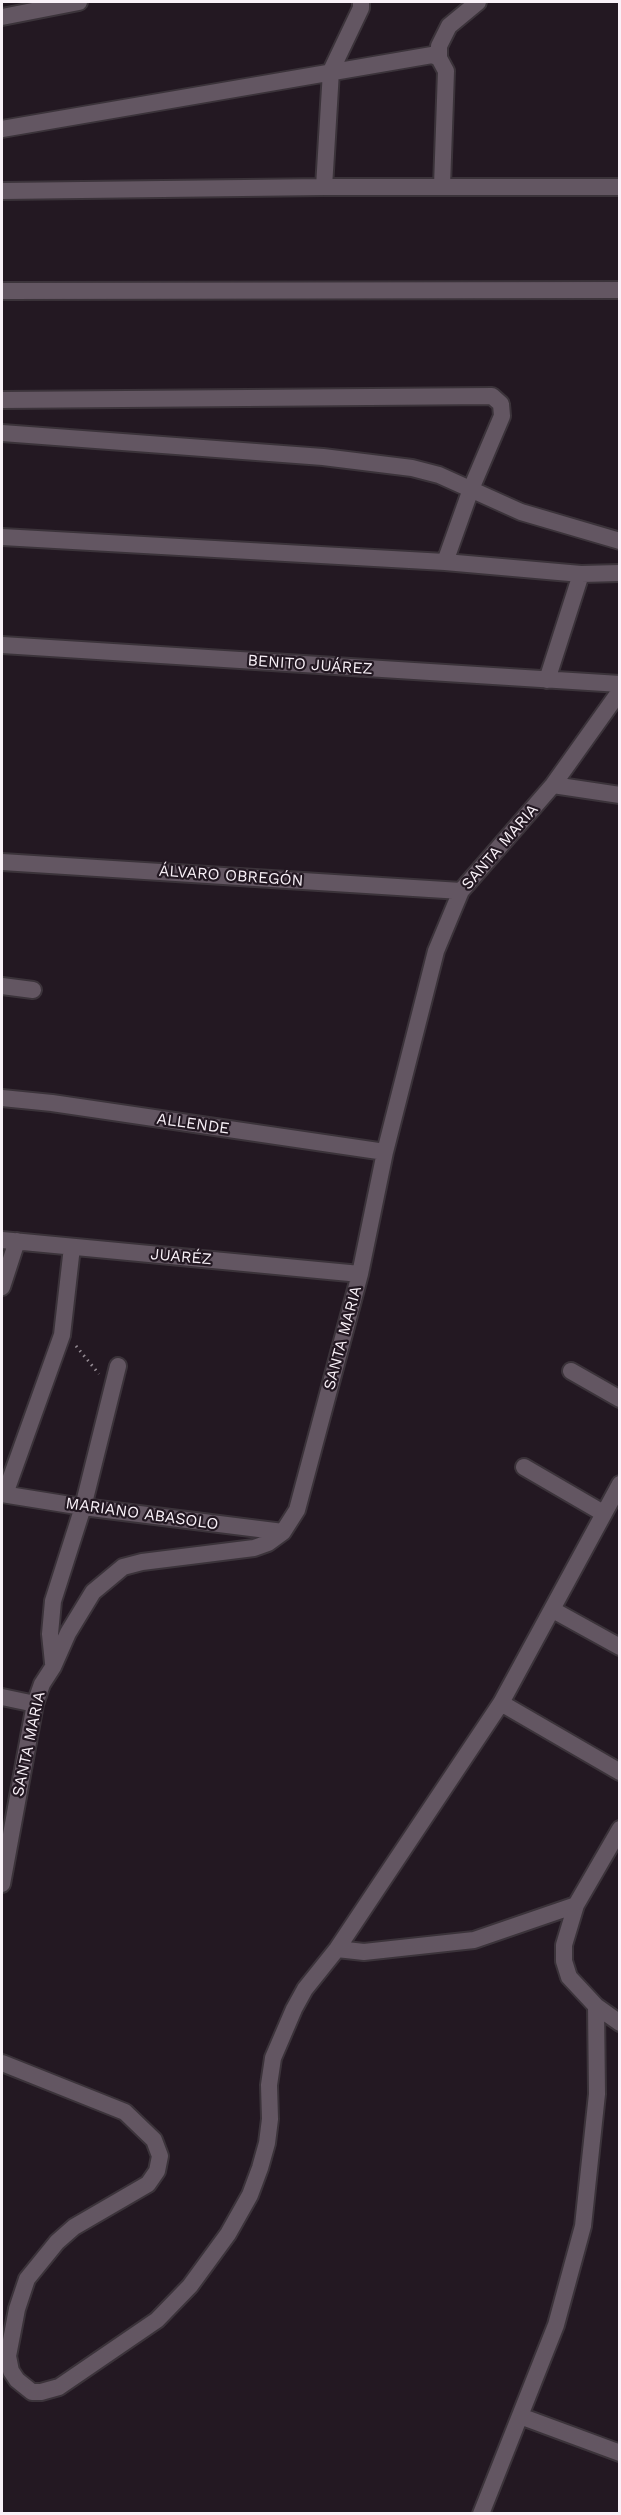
<!DOCTYPE html>
<meta charset="utf-8">
<style>
body{margin:0}
#map{position:relative;width:621px;height:2515px;overflow:hidden;background:#231822;font-family:"Work Sans",sans-serif}
canvas{display:block}
.frame{position:absolute;inset:0;border:3px solid #f9f1f8;pointer-events:none}
</style>
<div id="map">
<canvas width="621" height="2515"></canvas>
<div class="frame"></div>
</div>
<script>
const g = document.querySelector('canvas').getContext('2d');
g.lineJoin = 'round';
function toPath(rows) {
  const path = new Path2D();
  for (const r of rows) {
    path.moveTo(r[0], r[1]);
    for (let i = 2; i < r.length; i += 2) path.lineTo(r[i], r[i + 1]);
  }
  return path;
}
function stroke(path, color, width, dash) {
  g.strokeStyle = color;
  g.lineWidth = width;
  g.lineCap = dash ? 'butt' : 'round';
  g.setLineDash(dash || []);
  g.stroke(path);
}
function write(font, color, halo, rows, align = 'center') {
  g.font = font + ' "Work Sans",sans-serif';
  g.lineWidth = 4.5;
  g.setLineDash([]);
  g.textBaseline = 'middle';
  g.strokeStyle = halo;
  g.fillStyle = color;
  for (const [text, x, y, turn = 0] of rows) {
    g.save();
    g.translate(x, y);
    g.rotate((+turn || 0) * Math.PI / 180);
    g.textAlign = isNaN(turn) ? turn : align;
    if (halo) g.strokeText(text, 0, 0);
    g.fillText(text, 0, 0);
    g.restore();
  }
}
const minor = toPath([
 [2,17,79,2],
 [439,58,439,46,449,26,478,2],
 [2,129,432,55,439,58,446,71,442,186],
 [324,187,331,71,361,8,361,2],
 [2,191,324,187,620,187],
 [2,291,620,290],
 [2,400,492,396,501,404,502,416,471,489,445,562],
 [2,433,323,457,412,468,439,475,521,512,620,541],
 [2,537,445,562,581,574,620,573],
 [2,645,620,684],
 [547,680,581,574],
 [553,785,620,795],
 [2,862,461,891],
 [2,986,33,990],
 [2,1098,52,1103,385,1152],
 [2,1240,360,1274],
 [2,1287,17,1241],
 [571,1371,620,1399],
 [524,1467,603,1513],
 [2,1494,83,1507,283,1532],
 [5,1494,62,1335,72,1247],
 [553,1610,620,1647],
 [53,1663,50,1634,53,1601,83,1507,118,1366],
 [2,1697,35,1704],
 [501,1703,620,1772],
 [620,1829,576,1905,564,1945,564,1961,569,1977,596,2006,620,2023],
 [2,1884,35,1704,42,1684,53,1667,68,1633,93,1592,123,1567,142,1562,254,1548,268,1543,283,1532,297,1510,360,1274,385,1152,436,951,461,891,553,785,620,691],
 [337,1949,364,1952,474,1940,576,1905],
 [2,2063,125,2112,154,2140,160,2156,157,2171,148,2184,74,2227,57,2242,27,2279,17,2309,8,2356,11,2371,17,2380,32,2392,41,2392,59,2387,157,2320,190,2286,228,2234,250,2195,260,2168,267,2143,270,2119,269,2085,273,2058,294,2009,305,1989,337,1949,501,1703,620,1484],
 [520,2416,620,2453],
 [481,2514,556,2325,583,2226,597,2094,596,2006]
]);
stroke(minor, '#3b333a', 20);
stroke(toPath([
 [76,1346,99,1374]
]), '#968d95', 3, [1.5, 4.5]);
stroke(minor, '#635662', 16);
write('16px', '#f9f1f8', '#231822', [
 ["BENITO JUÁREZ",310,665,4],
 ["SANTA MARIA",500,847,-49],
 ["ÁLVARO OBREGÓN",231,876,4],
 ["ALLENDE",193,1124,8],
 ["JUARÉZ",181,1257,5],
 ["SANTA MARIA",343,1338,-75],
 ["MARIANO ABASOLO",142,1514,8],
 ["SANTA MARIA",29,1744,-78]
]);
</script>
